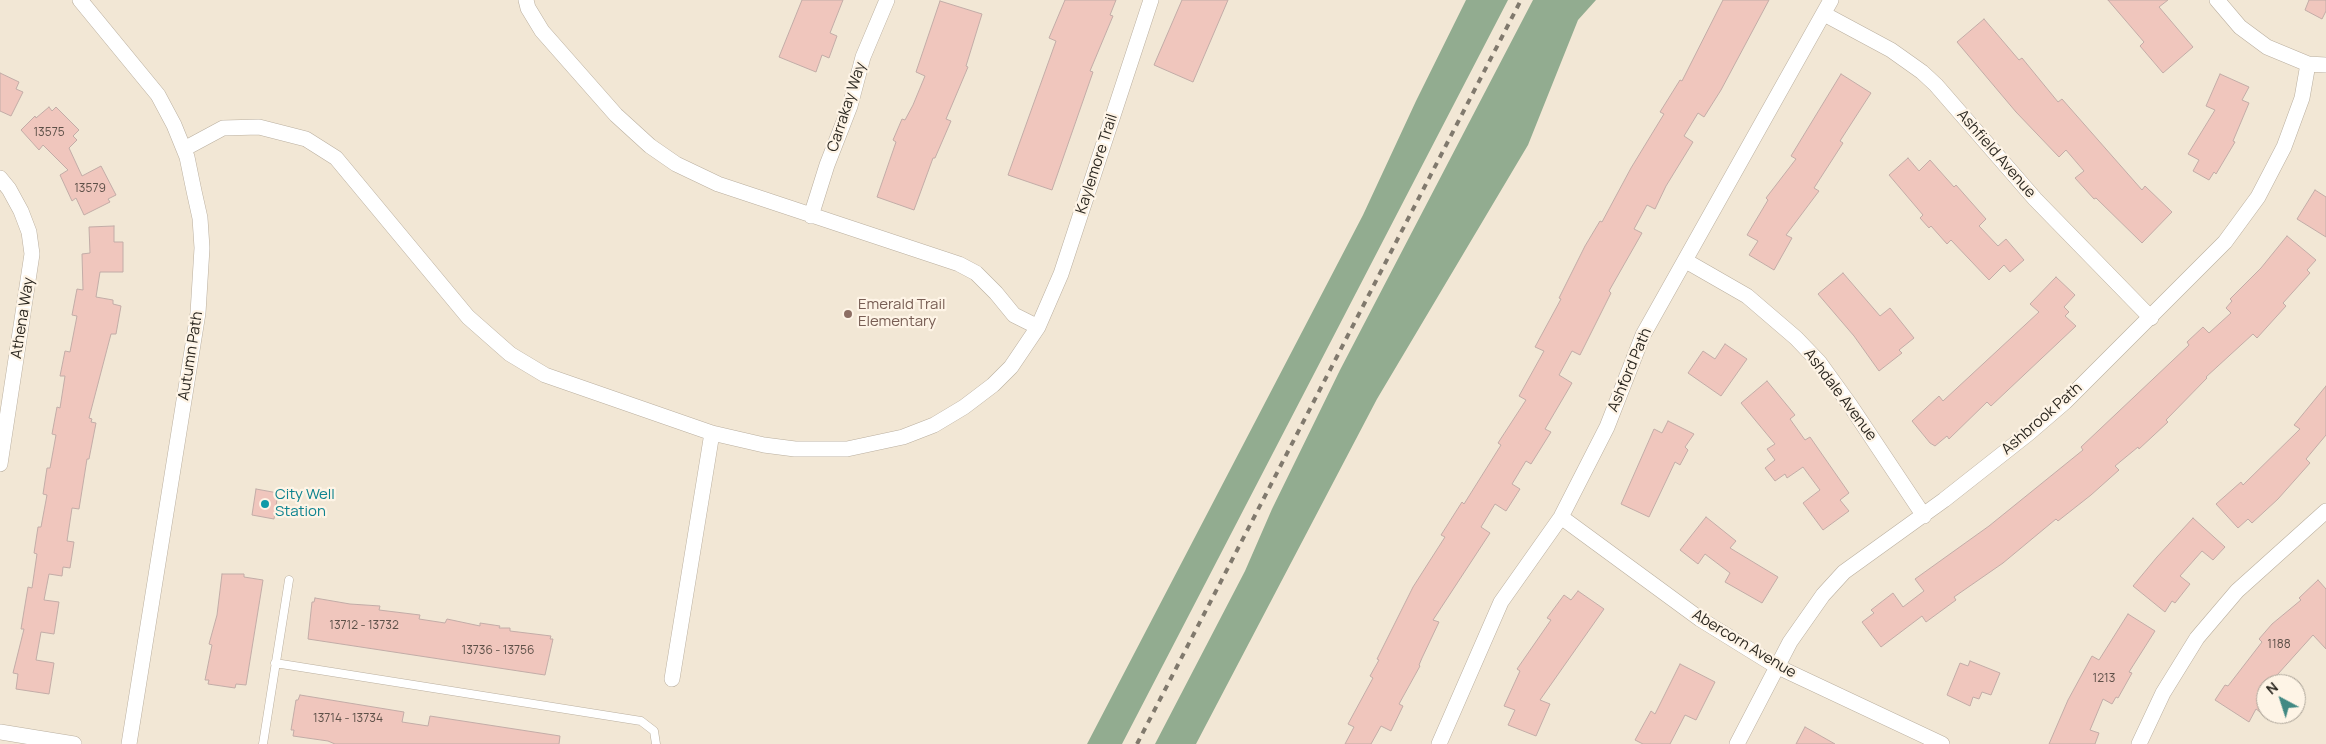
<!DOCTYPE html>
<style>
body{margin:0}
#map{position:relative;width:2326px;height:744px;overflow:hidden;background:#f2e7d5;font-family:Manrope,sans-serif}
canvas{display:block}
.north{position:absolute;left:2256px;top:674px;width:50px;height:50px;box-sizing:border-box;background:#fef4e6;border:1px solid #aaa297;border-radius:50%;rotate:320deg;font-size:14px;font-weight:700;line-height:20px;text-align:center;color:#2c2821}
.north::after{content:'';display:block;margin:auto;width:18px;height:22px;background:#418983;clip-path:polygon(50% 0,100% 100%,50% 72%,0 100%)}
</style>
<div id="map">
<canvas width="2326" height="744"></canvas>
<div class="north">N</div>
</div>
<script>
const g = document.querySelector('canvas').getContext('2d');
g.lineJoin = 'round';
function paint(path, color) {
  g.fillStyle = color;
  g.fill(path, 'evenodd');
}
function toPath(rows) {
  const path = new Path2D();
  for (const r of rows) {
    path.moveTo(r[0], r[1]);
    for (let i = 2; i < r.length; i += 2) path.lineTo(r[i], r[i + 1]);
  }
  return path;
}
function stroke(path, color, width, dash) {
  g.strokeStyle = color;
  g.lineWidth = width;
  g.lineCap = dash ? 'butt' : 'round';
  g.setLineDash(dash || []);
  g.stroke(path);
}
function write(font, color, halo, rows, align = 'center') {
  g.font = font + ' Manrope,sans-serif';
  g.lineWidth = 4.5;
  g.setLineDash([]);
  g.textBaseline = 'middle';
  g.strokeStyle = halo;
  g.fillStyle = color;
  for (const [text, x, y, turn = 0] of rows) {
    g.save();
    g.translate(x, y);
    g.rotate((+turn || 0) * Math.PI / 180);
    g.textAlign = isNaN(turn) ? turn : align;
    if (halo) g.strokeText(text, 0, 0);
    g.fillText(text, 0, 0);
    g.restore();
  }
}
paint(toPath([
 [1466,0,1508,0,1122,744,1087,744,1363,215,1416,101],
 [1533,0,1596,0,1578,20,1528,145,1377,399,1196,744,1155,744,1245,571,1272,509,1340,370]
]), '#92ac90');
const building = toPath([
 [802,0,843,0,830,33,837,36,829,58,822,55,816,72,779,57,802,0],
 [1065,0,1116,0,1110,15,1113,16,1090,71,1093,72,1052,190,1008,175,1056,41,1049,38,1065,0],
 [1182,0,1228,0,1193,82,1154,65,1182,0],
 [1723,0,1769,0,1721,90,1704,117,1698,113,1684,136,1693,142,1666,186,1655,209,1647,205,1634,229,1642,233,1609,291,1611,293,1580,355,1572,351,1559,375,1572,383,1545,429,1551,432,1531,464,1526,461,1512,484,1520,489,1506,511,1495,504,1481,527,1490,533,1433,620,1439,622,1422,658,1419,665,1420,666,1399,704,1403,706,1391,731,1381,726,1371,744,1345,744,1354,727,1348,724,1373,678,1370,676,1379,660,1377,659,1413,587,1445,537,1441,535,1462,502,1464,504,1501,445,1498,443,1526,400,1519,396,1544,351,1535,347,1561,299,1559,298,1585,246,1600,221,1602,222,1631,168,1664,114,1660,112,1680,80,1682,81,1723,0],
 [2108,0,2168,0,2159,7,2193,47,2163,73,2140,46,2144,42,2108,0],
 [2309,0,2326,0,2326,11,2322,19,2305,10,2309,0],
 [940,1,982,14,966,66,968,67,946,119,951,121,935,158,933,158,914,210,877,197,896,142,893,140,902,119,905,120,913,105,925,76,916,72,940,1],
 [1984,19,2019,60,2022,58,2058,102,2062,99,2142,190,2145,186,2172,212,2142,243,2096,198,2094,199,2075,178,2084,171,2066,150,2059,157,2016,112,1957,42,1984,19],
 [0,73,19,82,16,89,23,92,11,116,0,111,0,73],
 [1841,74,1871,93,1840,141,1843,143,1814,188,1819,191,1786,235,1792,238,1774,270,1749,255,1758,241,1747,235,1768,200,1766,198,1796,159,1791,156,1841,74],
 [2220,74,2249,87,2242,100,2249,103,2233,141,2235,142,2216,174,2214,172,2209,180,2193,171,2199,160,2188,154,2215,110,2206,106,2220,74],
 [49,107,52,111,56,107,79,130,73,136,77,140,69,148,82,176,101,166,116,195,108,199,110,202,84,215,76,198,72,201,60,175,68,170,43,145,39,150,21,130,35,116,36,118,49,107],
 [1908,158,1919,171,1930,160,1954,187,1956,185,1986,219,1979,226,1998,246,2006,239,2024,260,2010,272,2004,265,1989,280,1951,240,1947,244,1931,226,1929,228,1920,218,1923,215,1889,175,1908,158],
 [2315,190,2326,197,2326,237,2297,219,2315,190],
 [114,226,114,242,123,242,123,272,100,272,96,297,113,300,113,304,121,306,116,334,111,334,89,418,92,419,91,422,96,423,89,459,87,459,79,509,72,508,67,541,74,542,70,568,63,567,62,576,49,574,44,600,59,602,54,634,41,632,36,660,54,663,49,694,16,689,18,674,13,673,24,629,21,629,28,587,32,588,37,554,34,553,38,527,41,527,47,495,43,494,47,468,50,468,56,435,52,434,57,407,60,408,65,376,60,376,65,351,70,352,77,316,72,315,77,289,83,290,82,254,90,253,89,227,114,226],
 [2287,236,2316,260,2307,270,2310,273,2283,303,2286,306,2257,338,2253,334,2206,377,2207,378,2166,420,2168,422,2139,449,2138,447,2115,466,2119,470,2091,495,2058,521,2056,519,2003,563,1954,597,1956,600,1926,622,1922,616,1881,647,1862,622,1874,613,1871,610,1893,593,1903,607,1924,591,1915,579,1989,526,2083,450,2081,447,2189,345,2187,342,2203,327,2209,333,2231,313,2226,308,2232,301,2230,299,2261,268,2287,236],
 [1843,273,1880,316,1890,308,1914,338,1899,350,1902,353,1879,371,1854,336,1818,294,1843,273],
 [2056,277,2075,295,2064,307,2069,312,2065,316,2076,326,1991,406,1987,402,1949,439,1947,436,1935,446,1930,443,1912,421,1939,396,1943,401,2039,312,2030,304,2056,277],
 [1725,344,1747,359,1721,396,1688,373,1703,351,1715,359,1725,344],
 [1767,381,1795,415,1790,419,1805,440,1810,437,1849,493,1840,500,1849,511,1823,530,1803,503,1820,490,1803,467,1787,478,1785,474,1775,481,1765,468,1775,460,1767,449,1775,444,1741,403,1767,381],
 [2326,386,2326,435,2306,459,2310,463,2278,499,2252,523,2248,519,2238,528,2216,504,2241,482,2243,485,2300,429,2294,425,2326,386],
 [1668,421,1694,434,1685,447,1688,450,1680,465,1675,462,1649,517,1621,504,1654,429,1662,433,1668,421],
 [256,489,278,493,274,519,252,515,256,489],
 [1706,517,1736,541,1730,548,1778,577,1762,603,1725,582,1730,573,1705,554,1698,564,1680,550,1706,517],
 [2193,518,2225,547,2213,560,2202,551,2180,576,2190,584,2175,603,2172,601,2165,612,2133,586,2157,557,2193,518],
 [222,574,244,574,244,577,263,580,246,685,236,684,235,688,208,684,209,680,205,680,212,645,209,644,217,615,222,574],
 [2318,580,2326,589,2326,649,2313,635,2269,684,2266,684,2266,716,2256,709,2249,722,2215,700,2225,685,2228,686,2262,642,2259,639,2272,624,2301,600,2299,598,2318,580],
 [1578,591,1604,609,1540,700,1550,704,1536,736,1508,725,1515,710,1504,706,1520,671,1517,669,1551,620,1547,618,1564,595,1571,600,1578,591],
 [315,598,350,604,380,606,379,610,420,615,419,619,445,623,447,619,480,626,480,623,500,626,499,628,510,628,510,631,551,636,550,639,553,639,545,675,308,639,312,602,314,602,315,598],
 [2128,614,2155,631,2129,672,2132,673,2118,698,2116,697,2112,704,2103,699,2090,730,2099,733,2095,744,2049,744,2068,700,2092,656,2099,660,2128,614],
 [1970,661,2000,673,1991,695,1982,692,1979,699,1973,697,1970,706,1947,695,1960,663,1968,666,1970,661],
 [1680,664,1715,682,1696,720,1685,715,1670,744,1643,744,1635,740,1651,711,1655,714,1680,664],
 [300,695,404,712,402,722,428,726,430,716,560,736,559,744,335,744,328,741,293,736,294,730,291,730,296,700,298,700,300,695],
 [1805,727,1835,744,1796,744,1805,727]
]);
paint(building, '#f0c6bd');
stroke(building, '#c2aca7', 1);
const lane = toPath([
 [275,663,641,721,654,731,656,744],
 [263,744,289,580]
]);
const street = toPath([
 [80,0,158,95,174,125,187,157,194,191,200,218,202,248,198,313,129,744],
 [526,0,528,8,542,31,616,115,650,146,676,164,718,184,959,264,976,273,996,293,1014,315,1038,327],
 [2217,0,2240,27,2267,47,2308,64,2326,65],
 [1824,14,1891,50,1922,72,1936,85,2035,199,2151,318],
 [184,149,223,128,259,127,306,139,336,158,468,317,510,354,545,375,712,433,764,445,795,449,847,449,903,437,934,425,964,407,993,385,1011,367,1038,327,1061,274,1151,0],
 [0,178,9,189,21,211,29,232,32,254,0,464],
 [811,216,827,165,850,106,863,57,887,0],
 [1686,261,1747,296,1796,338,1819,362,1850,405,1924,516],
 [1561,517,1700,619,1776,666,1942,744],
 [672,679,712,433],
 [0,732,74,744],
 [1439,744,1501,602,1561,517,1607,427,1643,335,1831,0],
 [1737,744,1790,642,1823,595,1844,572,1944,500,2029,433,2065,402,2225,242,2258,197,2284,147,2302,98,2308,64],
 [2139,744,2163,693,2197,638,2237,591,2326,511]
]);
stroke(lane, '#baaf9f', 9);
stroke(street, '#baaf9f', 16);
stroke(lane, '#fff', 8);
stroke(street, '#fff', 15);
stroke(toPath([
 [1137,744,1521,0]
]), '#80796d', 4, [6, 6]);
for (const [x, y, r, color] of [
 [848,314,5,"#8d6e63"],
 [265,504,5,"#0f9aa8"]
]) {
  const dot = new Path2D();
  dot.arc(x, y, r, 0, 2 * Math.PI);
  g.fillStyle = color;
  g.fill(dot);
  stroke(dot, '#fef4e6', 2);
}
write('12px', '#5d5048', null, [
 ["13575",49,133],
 ["13579",90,189],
 ["13712 - 13732",364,626],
 ["1188",2279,645],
 ["13736 - 13756",498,651],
 ["1213",2104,679],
 ["13714 - 13734",348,719]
]);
write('15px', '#2c2821', '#fef4e6', [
 ["Carrakay Way",847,107,-72],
 ["Ashfield Avenue",1996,154,49],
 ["Kaylemore Trail",1097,164,-72],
 ["Athena Way",23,318,-81],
 ["Autumn Path",191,356,-81],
 ["Ashford Path",1630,370,-67],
 ["Ashdale Avenue",1840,395,53],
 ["Ashbrook Path",2042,419,-41],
 ["Abercorn Avenue",1744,644,31]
]);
write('15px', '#785e54', '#fef4e6', [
 ["Emerald Trail",858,305],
 ["Elementary",858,322]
], 'left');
write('15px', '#0d838f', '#fef4e6', [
 ["City Well",275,495],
 ["Station",275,512]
], 'left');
</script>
